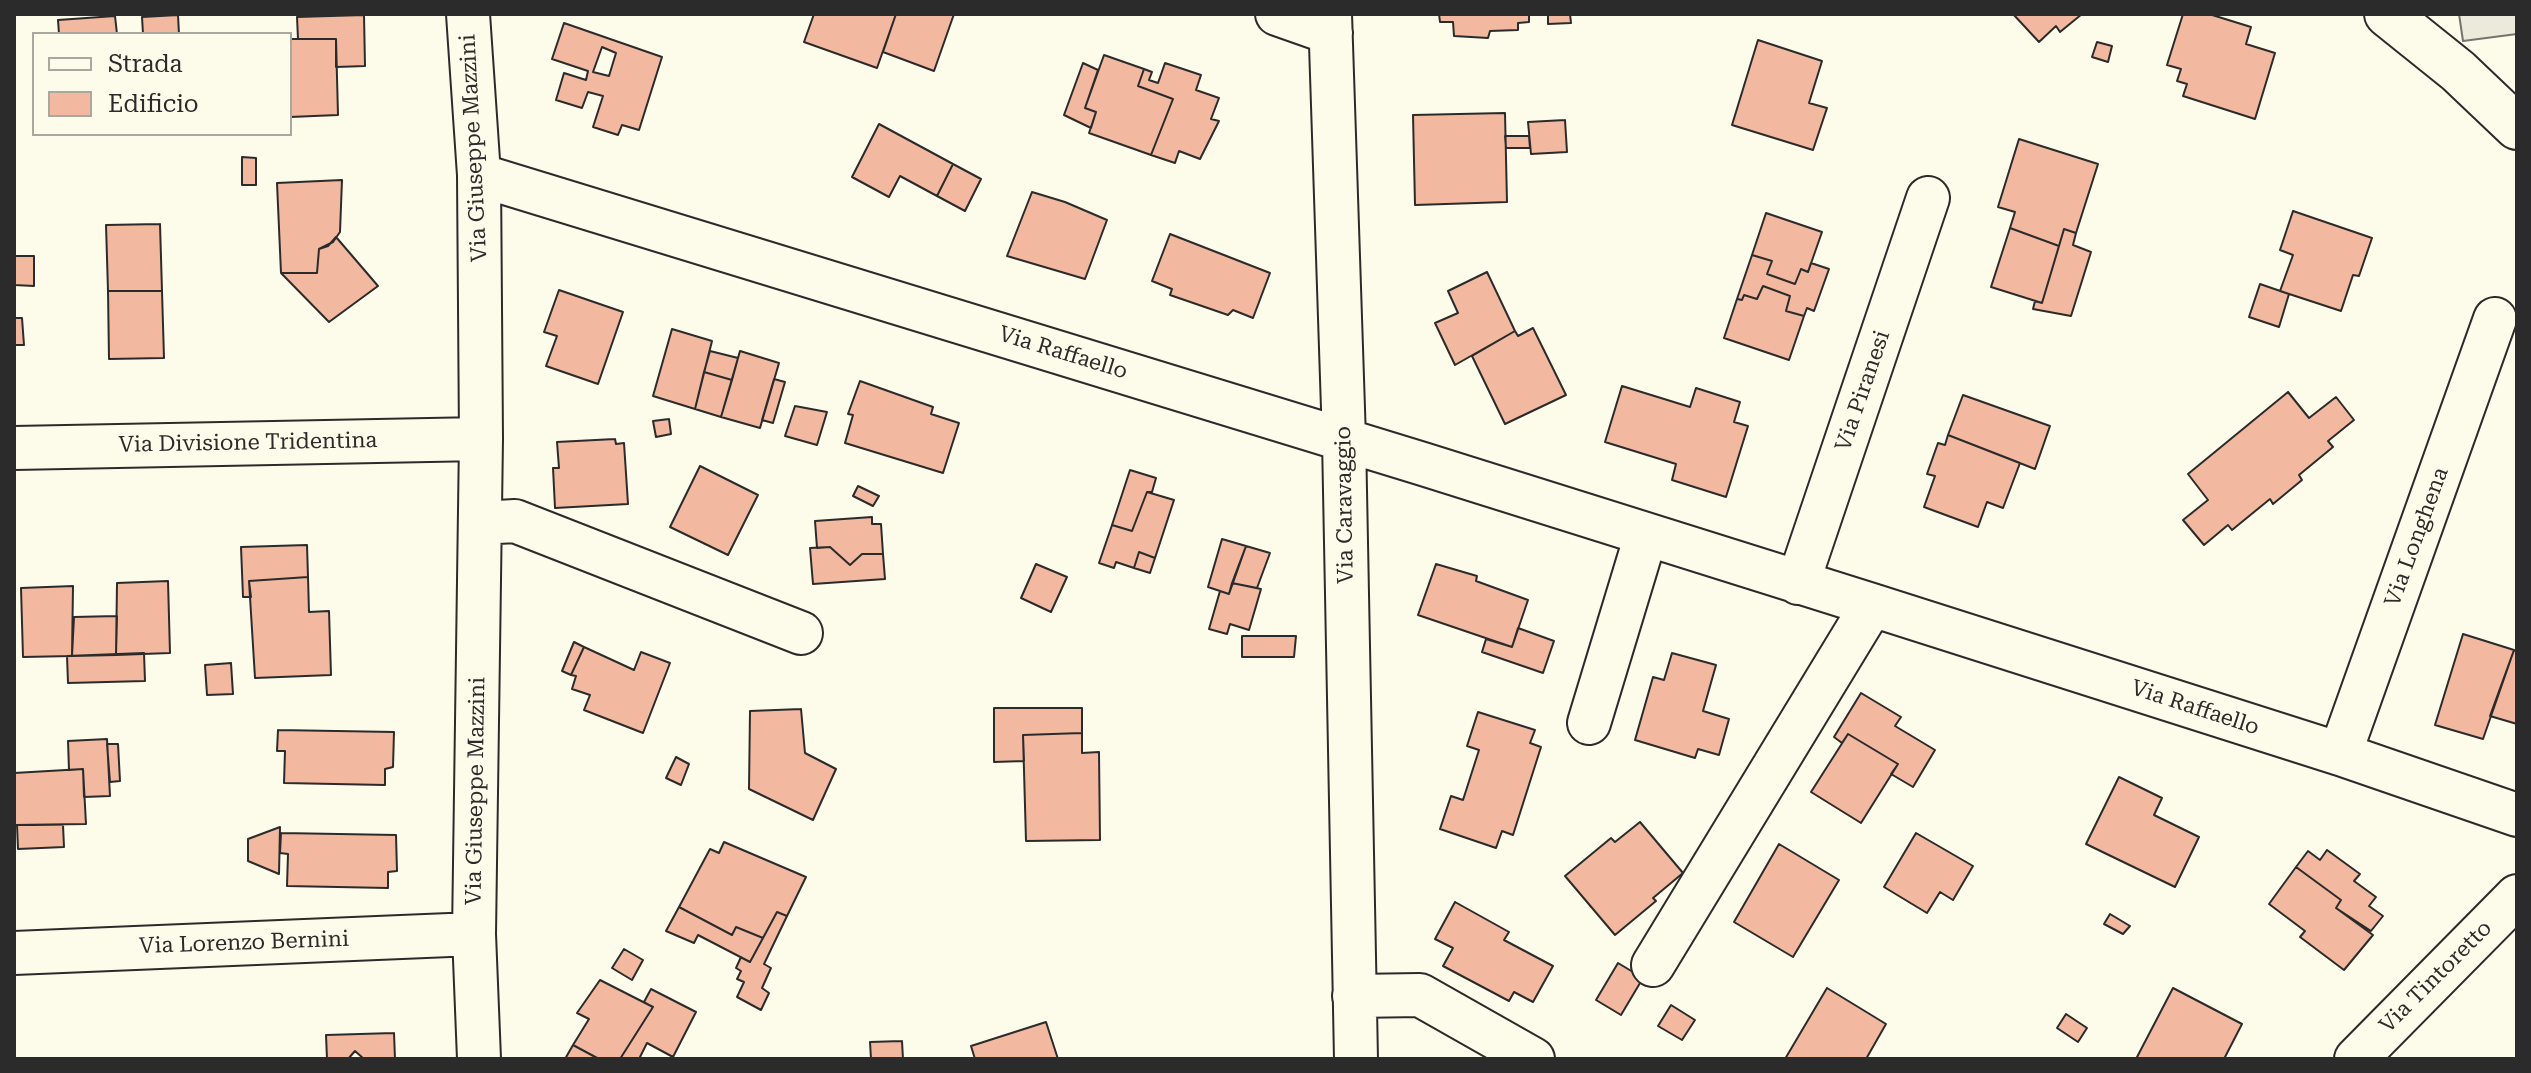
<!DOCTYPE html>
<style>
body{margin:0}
#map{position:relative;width:2531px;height:1073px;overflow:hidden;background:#fdfbea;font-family:"Roboto Serif",serif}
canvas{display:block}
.frame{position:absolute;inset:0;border:16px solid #2b2b2b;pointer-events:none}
.legend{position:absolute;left:32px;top:32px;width:260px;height:104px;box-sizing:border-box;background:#fdfbea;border:2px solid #a9a89e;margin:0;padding:10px 14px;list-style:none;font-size:24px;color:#2b2b2b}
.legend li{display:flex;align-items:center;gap:16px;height:40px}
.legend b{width:40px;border:2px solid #a9a89e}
</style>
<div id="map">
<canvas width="2531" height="1073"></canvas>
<div class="frame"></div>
<ul class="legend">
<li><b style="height:10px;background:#fdfbea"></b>Strada</li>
<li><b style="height:22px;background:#f2b8a0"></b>Edificio</li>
</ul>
</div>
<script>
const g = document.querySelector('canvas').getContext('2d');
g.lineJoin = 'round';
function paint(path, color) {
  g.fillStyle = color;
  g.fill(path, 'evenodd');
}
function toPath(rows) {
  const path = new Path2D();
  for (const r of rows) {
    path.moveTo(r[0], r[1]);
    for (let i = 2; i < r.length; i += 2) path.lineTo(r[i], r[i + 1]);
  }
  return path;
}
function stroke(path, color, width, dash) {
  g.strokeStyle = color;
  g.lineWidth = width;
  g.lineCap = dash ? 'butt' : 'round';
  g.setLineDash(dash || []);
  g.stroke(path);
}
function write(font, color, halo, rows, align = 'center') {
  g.font = font + ' "Roboto Serif",serif';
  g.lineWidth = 6;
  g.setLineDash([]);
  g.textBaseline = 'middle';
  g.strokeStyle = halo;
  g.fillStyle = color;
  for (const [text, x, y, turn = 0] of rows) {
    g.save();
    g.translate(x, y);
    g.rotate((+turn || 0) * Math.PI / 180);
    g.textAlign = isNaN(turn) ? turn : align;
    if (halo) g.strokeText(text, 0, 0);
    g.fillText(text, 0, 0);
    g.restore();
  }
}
const parking = toPath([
 [2459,14,2517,14,2517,34,2463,41,2459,14]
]);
paint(parking, '#eceadb');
stroke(parking, '#74746e', 2);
const building = toPath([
 [814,14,896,14,877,68,804,42,814,14],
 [896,14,954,14,934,71,883,52,896,14],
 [1439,14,1529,14,1529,22,1518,23,1518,30,1490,31,1488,38,1454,36,1453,22,1440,22,1439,14],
 [1548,14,1570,14,1571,23,1548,24,1548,14],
 [2013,14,2082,14,2060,32,2056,26,2039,42,2013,14],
 [2183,14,2209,14,2251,27,2246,44,2275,53,2255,119,2183,96,2187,84,2177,81,2181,69,2167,65,2183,14],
 [178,15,179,34,143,34,142,17,178,15],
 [364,15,365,66,336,67,336,39,298,39,297,17,364,15],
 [115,16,117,34,59,34,58,20,115,16],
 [564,23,662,57,639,130,622,125,618,135,593,127,603,96,588,92,582,108,556,100,564,73,586,80,588,71,552,59,564,23],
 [602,47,616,53,609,76,593,72,602,47],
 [290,39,336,39,338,115,290,117,290,39],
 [1758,40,1822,61,1809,103,1827,108,1813,150,1732,125,1758,40],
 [2097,42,2112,46,2108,62,2092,57,2097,42],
 [1104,55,1144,69,1138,86,1173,99,1151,155,1089,133,1096,112,1085,108,1104,55],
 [1083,63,1098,70,1085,108,1096,112,1091,128,1064,115,1083,63],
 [1165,63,1201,75,1196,90,1219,98,1211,119,1219,121,1200,159,1179,151,1175,163,1151,155,1173,99,1138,86,1144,69,1152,72,1149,80,1158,83,1165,63],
 [1505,113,1507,202,1415,205,1413,115,1505,113],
 [1565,120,1567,152,1531,154,1528,122,1565,120],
 [879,124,953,164,937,196,900,176,889,197,852,177,879,124],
 [1505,136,1529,136,1530,148,1506,148,1505,136],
 [2019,139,2098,164,2076,233,2064,229,2059,246,2010,228,2015,212,1998,207,2019,139],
 [242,157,256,158,256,185,242,185,242,157],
 [953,164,981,179,965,211,937,196,953,164],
 [342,180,340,232,333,242,319,249,317,273,281,273,277,183,342,180],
 [1032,192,1065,202,1107,220,1085,279,1007,256,1032,192],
 [2293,211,2372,238,2359,276,2353,275,2341,311,2280,291,2293,255,2280,250,2293,211],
 [1766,213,1822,232,1808,272,1801,269,1795,284,1767,274,1772,261,1752,255,1766,213],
 [160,224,162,291,108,291,106,225,160,224],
 [2010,228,2059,246,2042,303,1991,287,2010,228],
 [2064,229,2076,233,2073,245,2091,252,2071,316,2033,309,2035,301,2042,303,2064,229],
 [1170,234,1270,273,1253,318,1233,310,1228,315,1170,295,1172,289,1152,281,1170,234],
 [336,237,378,286,329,322,281,273,317,273,319,249,328,246,336,237],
 [1752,255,1772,261,1767,274,1795,284,1801,269,1808,272,1811,263,1829,269,1814,311,1807,308,1804,316,1786,311,1790,296,1763,286,1757,299,1744,295,1742,300,1737,299,1752,255],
 [14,256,34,256,34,286,14,285,14,256],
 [1487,272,1515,331,1455,365,1435,323,1458,313,1448,291,1487,272],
 [2260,284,2289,294,2279,327,2249,317,2260,284],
 [1763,286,1790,296,1786,311,1804,316,1789,360,1724,338,1737,299,1742,300,1744,295,1757,299,1763,286],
 [559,290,623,312,598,384,546,366,557,336,544,332,559,290],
 [108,291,162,291,164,358,109,359,108,291],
 [14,318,22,318,24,345,14,345,14,318],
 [1533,328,1566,395,1505,424,1472,356,1515,331,1518,336,1533,328],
 [672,329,712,341,695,409,653,396,672,329],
 [710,351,738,358,732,380,704,372,710,351],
 [740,351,779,363,760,428,721,417,740,351],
 [704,372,732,380,721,417,695,409,704,372],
 [774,379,785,382,773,423,762,420,774,379],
 [860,381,933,407,931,414,959,423,943,473,845,443,853,415,848,414,860,381],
 [1622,386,1690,407,1696,388,1740,402,1734,422,1748,426,1726,497,1672,480,1676,464,1605,442,1622,386],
 [2288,392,2309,418,2336,397,2354,420,2328,441,2333,447,2299,475,2302,480,2273,504,2270,499,2232,530,2228,525,2204,545,2183,520,2208,500,2188,474,2288,392],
 [1963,395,2050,426,2035,469,1948,435,1963,395],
 [795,406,827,412,817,445,785,436,795,406],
 [669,419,671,434,656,437,653,421,669,419],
 [1948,435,2020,463,2003,508,1987,502,1978,527,1924,507,1935,476,1927,474,1938,443,1945,445,1948,435],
 [615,439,616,444,624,443,628,504,555,508,553,468,559,468,557,442,615,439],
 [700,466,758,495,728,555,670,527,700,466],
 [1130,470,1156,478,1152,492,1147,492,1132,531,1112,525,1130,470],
 [858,486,879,496,873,506,853,496,858,486],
 [1147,492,1174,500,1155,558,1139,552,1134,568,1116,562,1114,568,1099,563,1112,525,1132,531,1147,492],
 [872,517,872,524,881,524,883,554,862,554,850,565,830,547,817,548,815,521,872,517],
 [1222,539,1246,546,1229,594,1208,587,1222,539],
 [307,545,308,577,249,581,251,597,243,597,241,547,307,545],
 [1246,546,1270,553,1257,588,1232,583,1246,546],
 [830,547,850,565,862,554,883,554,885,579,813,584,810,548,830,547],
 [1139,552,1155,558,1150,573,1134,568,1139,552],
 [1036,564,1067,577,1051,612,1021,598,1036,564],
 [1436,564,1477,576,1476,581,1528,600,1512,647,1418,615,1436,564],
 [308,577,309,612,329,611,331,675,255,678,249,581,308,577],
 [168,581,170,653,116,655,117,583,168,581],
 [1232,583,1261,589,1249,630,1230,624,1227,634,1209,629,1220,591,1229,594,1232,583],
 [73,586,72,656,23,657,21,588,73,586],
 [117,616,116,655,72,656,74,617,117,616],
 [1518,628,1554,641,1543,673,1482,652,1486,639,1512,647,1518,628],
 [2463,634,2514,650,2483,739,2435,725,2463,634],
 [1242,636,1296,636,1294,657,1242,657,1242,636],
 [574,642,584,647,571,675,562,671,574,642],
 [584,647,634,670,641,652,670,663,643,733,584,710,590,695,572,689,576,676,571,675,584,647],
 [2514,650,2517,651,2517,724,2490,716,2514,650],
 [144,653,145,681,68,683,67,656,144,653],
 [1672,653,1716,665,1703,711,1729,719,1719,755,1698,749,1695,758,1635,740,1653,677,1664,680,1672,653],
 [231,663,233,694,207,695,205,665,231,663],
 [1861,693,1901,717,1895,726,1935,750,1913,787,1891,774,1898,764,1848,734,1842,743,1834,737,1861,693],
 [994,708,1082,708,1082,733,1023,735,1024,761,994,762,994,708],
 [801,709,805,753,836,769,813,820,749,789,750,711,801,709],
 [1478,712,1535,730,1530,743,1541,747,1513,835,1502,831,1496,848,1440,829,1451,796,1463,800,1479,750,1467,746,1478,712],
 [278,730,394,732,393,767,385,769,385,785,284,783,285,751,277,751,278,730],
 [1082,733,1082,753,1099,752,1100,840,1026,841,1023,735,1082,733],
 [1848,734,1898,764,1861,823,1811,792,1848,734],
 [107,739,110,796,84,797,83,769,69,770,68,741,107,739],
 [107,744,118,744,120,781,110,782,107,744],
 [676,757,689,764,681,785,666,778,676,757],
 [83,769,86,824,14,825,14,773,83,769],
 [2119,777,2162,798,2154,815,2199,837,2175,887,2086,844,2119,777],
 [1640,822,1683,873,1653,898,1656,901,1615,935,1565,876,1611,838,1615,842,1640,822],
 [17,825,63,825,64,847,18,849,17,825],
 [280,827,279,874,248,861,248,839,280,827],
 [281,833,396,835,397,871,388,872,388,888,287,886,288,854,280,853,281,833],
 [1916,833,1973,866,1953,900,1940,892,1927,913,1884,887,1916,833],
 [724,842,806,877,787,916,777,912,763,938,736,927,732,935,679,907,710,849,719,853,724,842],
 [1779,844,1839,880,1793,957,1734,922,1779,844],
 [2327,850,2360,874,2354,881,2376,897,2369,906,2383,916,2371,931,2336,908,2341,900,2296,867,2308,851,2320,860,2327,850],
 [2296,867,2341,900,2336,908,2373,935,2344,970,2300,937,2305,931,2269,904,2296,867],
 [1455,902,1509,932,1504,940,1553,966,1533,1002,1514,992,1509,1001,1443,966,1453,948,1435,939,1455,902],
 [679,907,732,935,736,927,763,938,750,962,698,935,694,943,666,931,679,907],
 [777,912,787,916,764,964,771,968,762,988,769,993,761,1010,737,997,744,982,737,979,741,971,736,968,741,957,750,962,777,912],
 [2110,914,2130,926,2123,934,2104,924,2110,914],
 [624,949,643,960,632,980,612,968,624,949],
 [1618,963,1643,978,1621,1015,1596,1000,1618,963],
 [600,980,653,1007,620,1059,599,1059,573,1045,589,1019,577,1013,600,980],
 [1827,988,1886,1024,1866,1059,1785,1059,1827,988],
 [2173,988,2242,1024,2224,1059,2136,1059,2173,988],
 [651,989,696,1012,673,1057,647,1043,639,1059,620,1059,653,1007,644,1002,651,989],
 [1671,1005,1695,1020,1682,1040,1658,1026,1671,1005],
 [2066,1014,2087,1028,2078,1042,2057,1028,2066,1014],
 [1046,1022,1058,1059,975,1059,971,1046,1046,1022],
 [394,1033,395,1059,364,1059,355,1051,348,1059,327,1059,326,1035,394,1033],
 [902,1041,903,1059,871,1059,870,1042,902,1041],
 [573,1045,599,1059,565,1059,573,1045]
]);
paint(building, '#f2b8a0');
stroke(building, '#2b2b2b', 2);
const minor = toPath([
 [468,14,479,175,481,439,474,934,479,1059],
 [1277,14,1331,33],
 [1330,14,1344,439,1356,1059],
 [479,175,1423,464,1872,605,2340,754,2517,815],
 [14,448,481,439],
 [480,523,515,521,801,633],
 [1798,583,1928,198],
 [1589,723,1646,535],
 [2340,754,2495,319],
 [14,953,474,934],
 [1653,965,1872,605],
 [1354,996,1420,995,1533,1059],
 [2356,1059,2517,896]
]);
const major = toPath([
 [2387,14,2458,71,2517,127]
]);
stroke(minor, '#2b2b2b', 46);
stroke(major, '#2b2b2b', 48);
stroke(minor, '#fdfbea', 42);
stroke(major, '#fdfbea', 44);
write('22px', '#2b2b2b', '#fdfbea', [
 ["Via Giuseppe Mazzini",474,148,-93],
 ["Via Raffaello",1063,353,17],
 ["Via Piranesi",1863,391,-71],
 ["Via Divisione Tridentina",248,443,-1],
 ["Via Caravaggio",1345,505,-91],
 ["Via Longhena",2417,537,-70],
 ["Via Raffaello",2195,708,18],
 ["Via Giuseppe Mazzini",476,791,-89],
 ["Via Lorenzo Bernini",244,943,-2],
 ["Via Tintoretto",2436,977,-45]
]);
</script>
